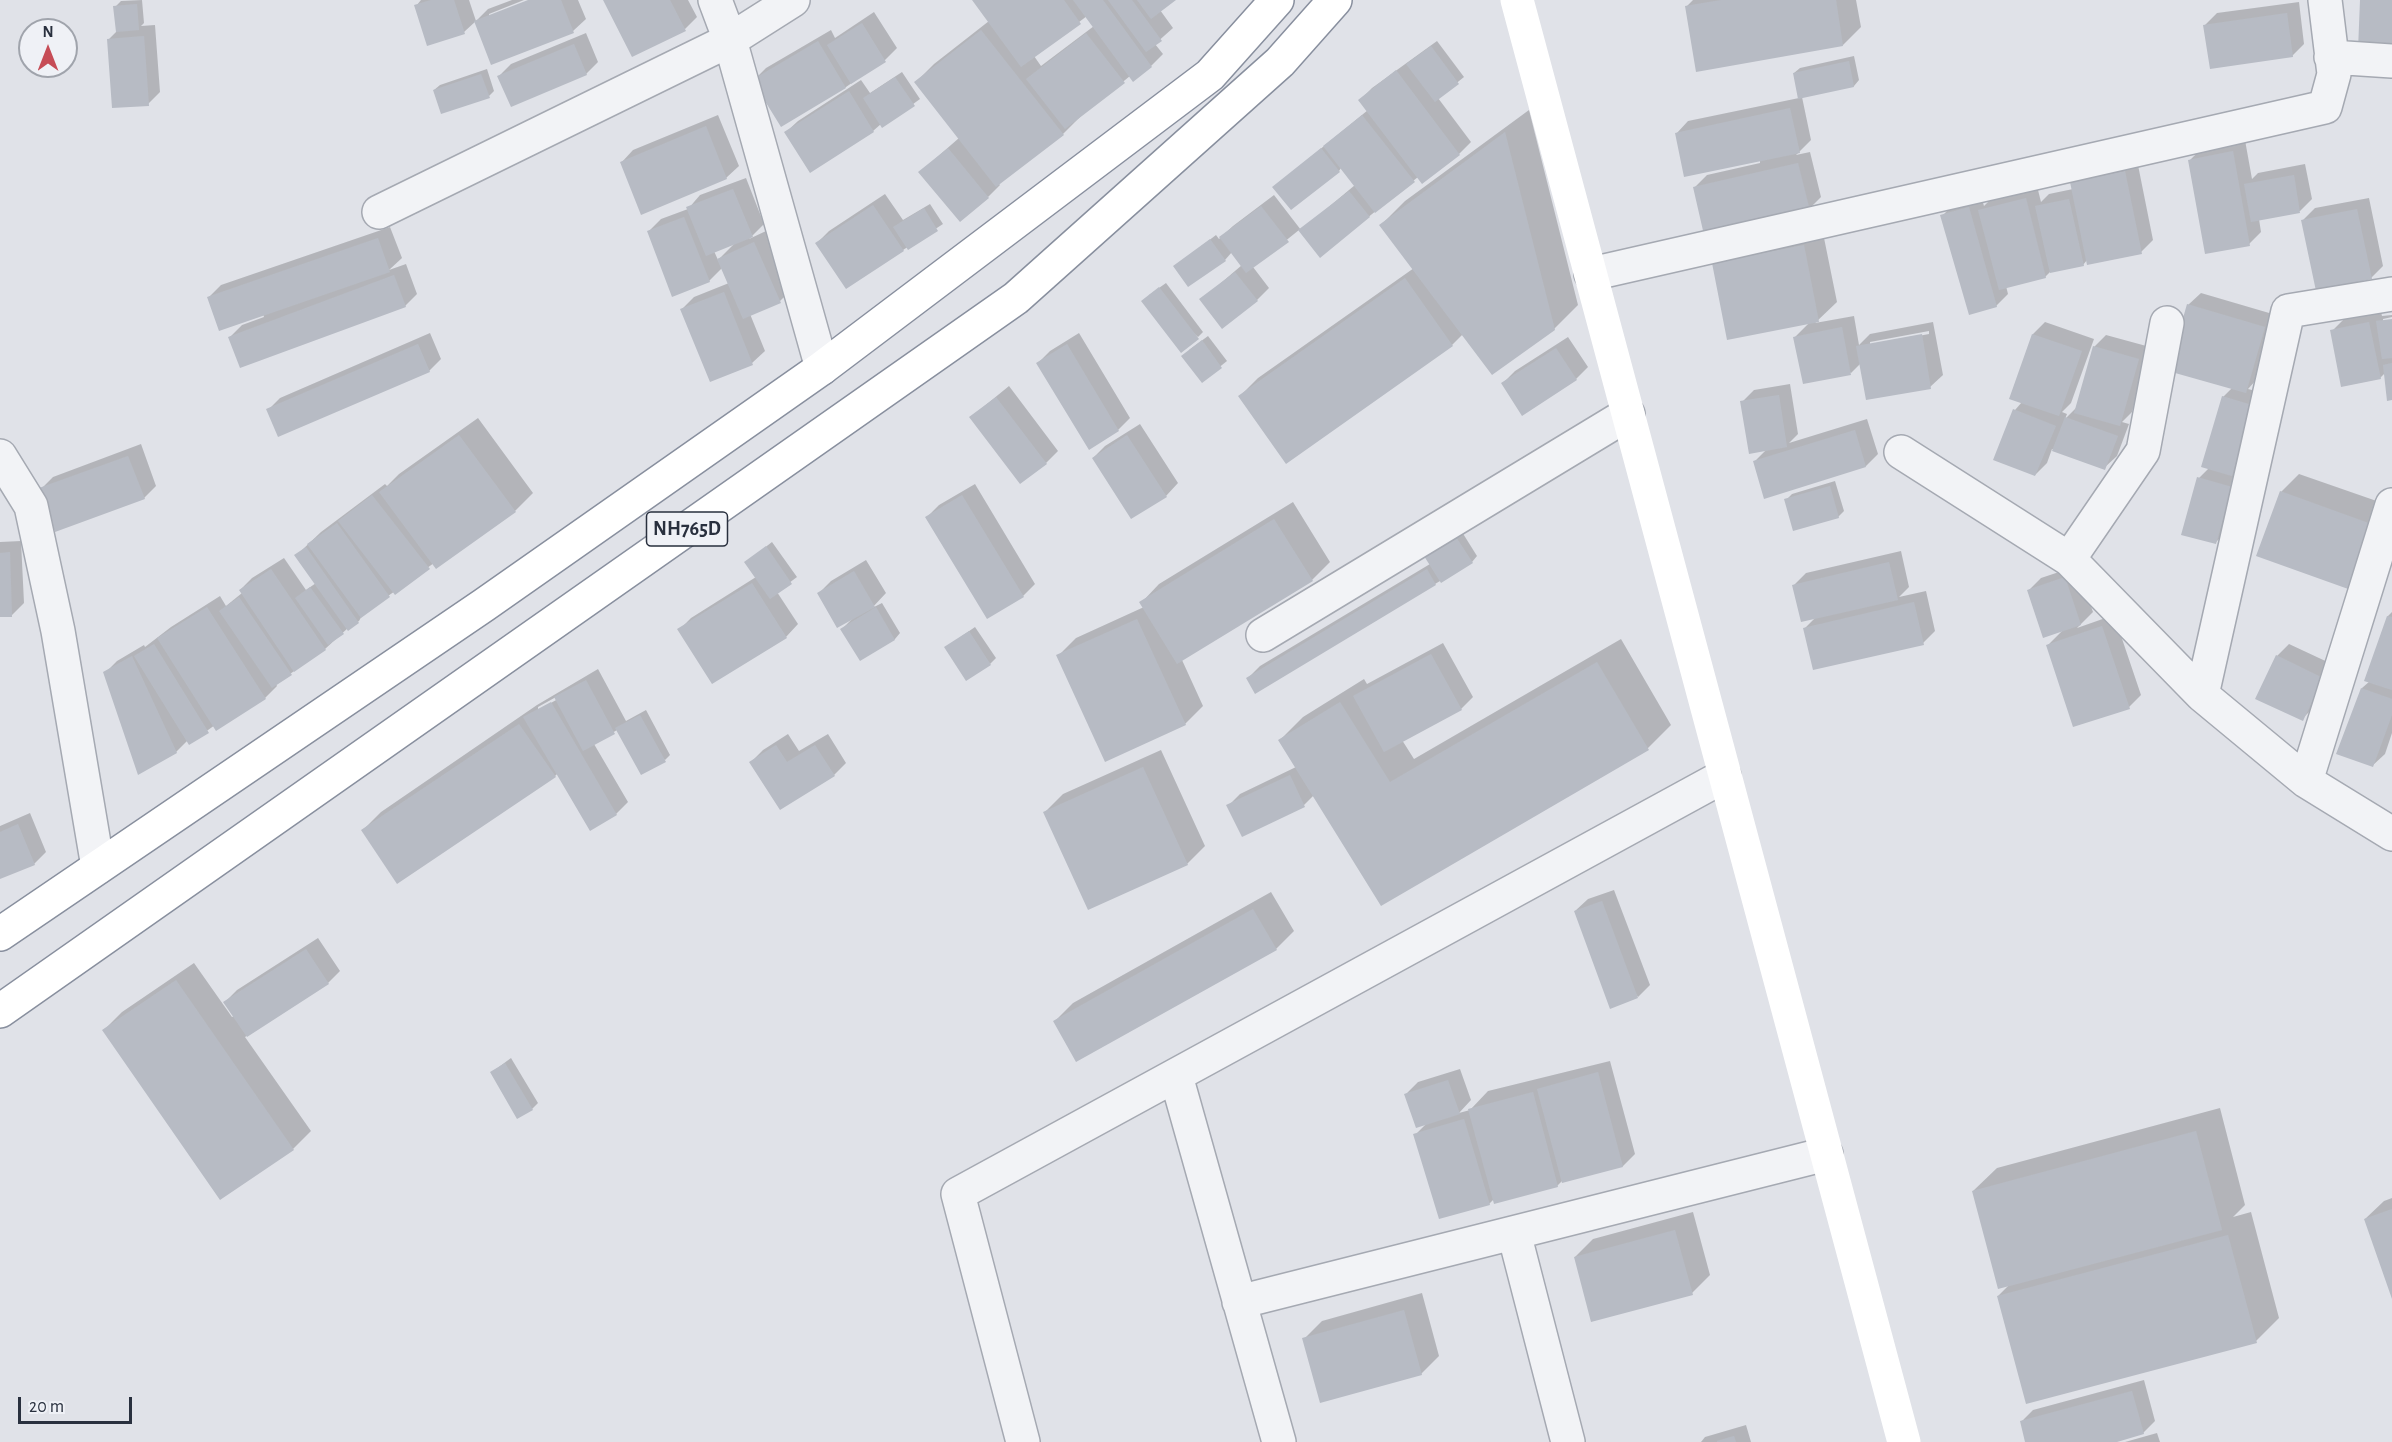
<!DOCTYPE html>
<style>
body{margin:0}
#map{position:relative;width:2392px;height:1442px;overflow:hidden;background:#e0e2e8;font-family:"Alegreya Sans",sans-serif}
canvas{display:block}
.north{position:absolute;left:18px;top:18px;width:60px;height:60px;box-sizing:border-box;background:#eff1f6;border:2px solid #a0a4ac;border-radius:50%;rotate:0deg;font-size:16px;font-weight:700;line-height:24px;text-align:center;color:#29303e}
.north::after{content:'';display:block;margin:auto;width:21px;height:27px;background:#c64c56;clip-path:polygon(50% 0,100% 100%,50% 72%,0 100%)}
.scale{position:absolute;left:18px;top:1397px;width:114px;height:27px;box-sizing:border-box;border:3px solid #29303e;border-top:0;padding-left:8px;font-size:18px;line-height:21px;white-space:nowrap;color:#29303e;-webkit-text-stroke:4px #eff1f6;paint-order:stroke}
</style>
<div id="map">
<canvas width="2392" height="1442"></canvas>
<div class="north">N</div>
<div class="scale">20 m</div>
</div>
<script>
const g = document.querySelector('canvas').getContext('2d');
g.lineJoin = 'round';
function paint(path, color) {
  g.fillStyle = color;
  g.fill(path, 'evenodd');
}
function toPath(rows) {
  const path = new Path2D();
  for (const r of rows) {
    path.moveTo(r[0], r[1]);
    for (let i = 2; i < r.length; i += 2) path.lineTo(r[i], r[i + 1]);
  }
  return path;
}
function stroke(path, color, width, dash) {
  g.strokeStyle = color;
  g.lineWidth = width;
  g.lineCap = dash ? 'butt' : 'round';
  g.setLineDash(dash || []);
  g.stroke(path);
}
function write(font, color, halo, rows, align = 'center') {
  g.font = font + ' "Alegreya Sans",sans-serif';
  g.lineWidth = 5;
  g.setLineDash([]);
  g.textBaseline = 'middle';
  g.strokeStyle = halo;
  g.fillStyle = color;
  for (const [text, x, y, turn = 0] of rows) {
    g.save();
    g.translate(x, y);
    g.rotate((+turn || 0) * Math.PI / 180);
    g.textAlign = isNaN(turn) ? turn : align;
    if (halo) g.strokeText(text, 0, 0);
    g.fillText(text, 0, 0);
    g.restore();
  }
}
paint(toPath([
 [142,0,144,23,141,26,155,25,160,92,148,104,108,40,117,31,115,7,121,1],
 [421,0,469,0,476,21,488,9,512,0,524,0,489,14,489,17,533,0,578,0,586,19,573,31,492,63,476,21,464,32,416,6],
 [605,0,688,0,697,17,685,29],
 [974,0,1174,0,1160,10,1173,28,1155,44,1163,54,1151,66,1130,76,1081,116,1063,134,998,183,1000,185,988,197,920,172,959,138,916,82,934,64,989,21],
 [1087,16,1094,26,1041,66,1034,56],
 [1693,0,1856,0,1861,27,1843,45,1687,6],
 [2299,2,2304,44,2292,56,2205,25,2217,13],
 [874,12,897,48,885,60,846,87,781,125,754,80,766,68,831,30,835,38],
 [586,33,598,62,586,74,499,76,511,64],
 [1437,41,1464,77,1438,98,1471,142,1459,154,1418,177,1320,256,1299,230,1253,267,1269,288,1257,300,1201,300,1242,265,1232,252,1225,260,1175,266,1216,235,1219,239,1233,226,1274,195,1301,230,1355,185,1341,168,1339,171,1274,187,1368,110,1360,100,1372,88],
 [1854,56,1859,80,1854,86,1802,97,1811,140,1796,155,1810,152,1821,197,1809,209,1695,187,1707,175,1760,163,1760,160,1676,134,1688,121,1799,98,1794,73,1800,68],
 [487,69,494,91,489,96,434,90,440,85],
 [902,72,920,99,883,126,881,124,873,131,785,133,798,121,861,80,870,93],
 [1529,110,1578,305,1554,329,1463,334,1452,345,1240,396,1258,378,1414,268,1381,225,1405,201],
 [718,115,739,166,726,178,621,163,633,150],
 [2245,140,2252,179,2258,173,2305,164,2312,199,2300,211,2259,219,2261,232,2249,244,2190,160,2202,148],
 [2137,160,2153,240,2141,252,2087,260,2083,265,2050,272,2045,277,2006,286,2008,294,1996,306,1942,216,1954,204,1981,196,1984,206,1992,198,2037,186,2041,202,2049,194,2073,189,2072,182,2084,170],
 [746,178,764,224,749,239,766,231,792,289,780,301,750,314,765,351,752,363,711,380,682,309,694,297,729,283,722,268,709,281,649,231,661,219,688,209,700,195],
 [735,243,718,260,714,251],
 [885,194,903,220,930,204,943,224,903,250,817,243,829,231],
 [2369,198,2383,266,2371,278,2303,220,2315,208],
 [390,227,402,258,389,270,406,264,417,294,405,306,230,337,242,325,264,317,263,314,209,297,221,285],
 [1822,228,1837,302,1815,323,1854,316,1859,345,1870,334,1933,322,1943,375,1930,387,1861,363,1851,373,1795,337,1810,322,1713,264],
 [1929,331,1929,334,1870,345,1870,342],
 [1166,283,1203,332,1198,337,1149,295],
 [2201,293,2276,315,2257,379,2248,389,2264,393,2244,463,2234,472,2244,475,2228,530,2216,542,2199,478,2209,468,2223,397,2232,388,2188,305],
 [2381,311,2382,316,2392,315,2392,317,2383,319,2383,322,2392,320,2392,398,2385,373,2380,378,2332,331,2344,319],
 [2045,322,2094,339,2071,403,2062,412,2067,414,2065,419,2077,407,2094,347,2106,335,2150,347,2132,412,2122,422,2129,424,2117,456,2104,468,2052,449,2047,463,2035,475,1995,459,2015,410,2022,402,2033,334],
 [430,333,441,359,429,371,268,410,280,398],
 [1079,333,1130,418,1118,430,1090,448,1038,363,1050,351],
 [1208,336,1227,361,1202,381,1189,350],
 [1568,337,1588,367,1576,379,1503,383,1515,371],
 [1790,384,1798,434,1789,443,1867,419,1878,454,1866,466,1765,497,1754,462,1767,449,1742,402,1754,390],
 [1009,386,1058,451,1046,463,971,417],
 [478,418,533,493,515,511,434,563,363,614,359,621,348,628,325,649,276,684,277,686,265,698,217,729,215,725,190,743,188,740,176,752,139,773,105,673,117,661,144,645,145,647,171,627,220,596,226,606,242,593,240,590,252,578,284,558,306,590,316,583,302,550,321,532,385,484,387,486,399,474],
 [1140,424,1178,483,1166,496,1093,458,1105,446],
 [141,444,156,486,144,498,41,489,53,477],
 [2299,474,2391,506,2369,570,2281,492],
 [1835,481,1844,511,1838,517,1786,500,1792,494],
 [975,484,1035,584,1023,596,927,517,939,505],
 [1293,502,1330,562,1312,580,1182,660,1203,706,1185,724,1058,656,1076,638,1144,607,1141,603,1159,584],
 [1462,532,1477,556,1472,562,1435,584,1248,678,1260,666,1430,564,1426,556],
 [21,541,24,603,12,615,0,616,0,542],
 [772,542,797,577,777,592,798,624,786,637,679,630,691,618,756,577,746,562],
 [1901,551,1909,587,1899,597,1926,591,1935,631,1923,643,1805,628,1816,617,1794,585,1806,573],
 [866,560,886,593,872,608,882,603,900,633,895,639,860,659,842,629,852,619,819,593,831,581],
 [2077,566,2093,612,2077,628,2114,615,2141,695,2129,707,2048,645,2063,630,2029,590,2041,578],
 [2392,612,2392,733,2385,754,2372,766,2362,688,2370,681,2388,616],
 [975,627,996,658,990,664,946,647],
 [1621,639,1671,725,1648,748,1314,795,1304,805,1228,806,1240,794,1296,767,1280,740,1303,717,1364,679,1367,684,1443,643,1473,697,1461,709,1402,740,1414,759],
 [2289,644,2334,665,2314,707,2302,719,2277,656],
 [598,669,626,721,646,710,670,755,665,760,617,730,594,744,628,802,616,814,558,773,555,776,363,830,381,812,537,705],
 [556,697,558,699,538,710,538,707],
 [788,734,799,751,828,734,846,763,834,775,751,762,763,750],
 [1161,750,1205,846,1187,864,1045,812,1063,794],
 [30,813,46,852,34,864,0,878,0,826],
 [1614,890,1650,985,1638,997,1575,911,1588,899],
 [1271,892,1294,931,1276,949,1055,1021,1073,1003],
 [318,938,340,971,328,983,245,1037,311,1131,293,1149,104,1030,122,1012,194,963,232,1017,234,1016,225,1002,237,990],
 [511,1058,538,1103,532,1109,492,1072],
 [1610,1061,1635,1154,1623,1166,1562,1181,1557,1186,1494,1199,1489,1204,1415,1135,1427,1123,1406,1094,1418,1082,1460,1069,1471,1100,1459,1113,1470,1110,1488,1091],
 [2220,1108,2245,1205,2233,1217,2251,1212,2279,1318,2256,1341,1998,1296,2010,1284,1973,1191,1997,1168],
 [2392,1198,2392,1295,2365,1219,2384,1201],
 [1693,1212,1710,1275,1692,1293,1575,1257,1593,1239],
 [1422,1293,1439,1356,1421,1374,1304,1339,1322,1321],
 [2144,1380,2155,1421,2143,1433,2111,1442,2027,1442,2021,1422,2033,1410],
 [1746,1425,1751,1442,1701,1442,1705,1437],
 [2157,1433,2160,1442,2125,1442]
]), '#0003');
paint(toPath([
 [431,0,454,0,465,34,427,46,414,5],
 [528,0,561,0,574,33,491,65,474,21],
 [603,0,670,0,686,31,632,57],
 [972,0,1064,0,1081,24,1021,67],
 [1073,0,1103,0,1152,67,1133,82],
 [1108,0,1132,0,1162,41,1146,52],
 [1137,0,1176,0,1151,19],
 [1721,0,1836,0,1843,46,1696,72,1685,6],
 [2360,0,2392,0,2392,52,2358,50],
 [137,4,139,30,116,32,113,6],
 [2287,13,2293,57,2210,69,2203,25],
 [862,23,886,62,851,84,827,45],
 [981,30,1064,135,996,187,914,82],
 [1086,33,1125,83,1065,129,1026,79],
 [144,36,149,106,112,108,107,39],
 [818,41,846,88,781,127,752,80],
 [574,44,587,75,511,107,497,76],
 [1431,46,1459,84,1435,102,1406,64],
 [1849,61,1854,87,1798,99,1793,73],
 [1396,70,1460,155,1422,184,1358,100],
 [481,74,490,98,441,114,433,90],
 [895,77,915,106,882,128,863,98],
 [849,91,874,132,810,173,784,132],
 [1790,108,1800,153,1684,177,1675,133],
 [1362,115,1415,182,1375,213,1323,146],
 [706,126,727,179,641,215,620,162],
 [1505,132,1555,330,1492,375,1379,225],
 [948,148,989,198,960,222,918,172],
 [1321,148,1340,172,1291,210,1272,187],
 [2233,151,2250,246,2205,254,2188,160],
 [1798,163,1810,211,1704,235,1693,187],
 [2125,171,2142,254,2087,265,2070,182],
 [2294,175,2300,213,2251,222,2244,184],
 [733,189,753,237,706,256,686,207],
 [1349,191,1370,217,1320,258,1298,230],
 [2026,198,2046,278,1999,290,1978,210],
 [2069,199,2084,266,2050,273,2035,206],
 [873,205,904,251,846,289,815,243],
 [1261,206,1289,242,1246,273,1219,237],
 [1969,207,1997,307,1969,315,1940,215],
 [924,208,938,231,908,250,893,227],
 [2357,209,2372,279,2316,291,2301,220],
 [684,217,710,282,672,297,647,231],
 [378,238,390,272,219,331,207,297],
 [1210,239,1226,261,1188,287,1173,266],
 [754,242,781,303,743,319,717,259],
 [1804,245,1819,322,1727,340,1712,263],
 [1235,272,1258,301,1222,329,1199,299],
 [394,275,406,307,240,368,228,337],
 [1405,278,1453,346,1286,464,1238,396],
 [1159,287,1199,339,1181,353,1141,301],
 [724,292,753,365,710,382,680,309],
 [2187,304,2265,327,2246,393,2168,371],
 [2392,319,2392,358,2382,359,2376,321],
 [2369,322,2381,379,2341,387,2330,330],
 [1842,327,1851,375,1803,384,1793,337],
 [1922,334,1931,389,1866,400,1856,346],
 [2032,334,2082,351,2059,416,2009,399],
 [1202,340,1222,368,1202,383,1181,356],
 [418,344,430,372,278,437,266,409],
 [1067,344,1119,431,1089,450,1036,363],
 [2093,346,2139,359,2120,426,2074,413],
 [1556,348,1577,380,1522,416,1501,383],
 [2392,363,2392,400,2387,401,2383,365],
 [1779,395,1787,447,1749,454,1740,401],
 [2222,396,2252,405,2232,476,2201,467],
 [996,397,1047,464,1020,484,969,417],
 [2013,409,2056,426,2035,476,1993,460],
 [2065,417,2118,436,2105,470,2052,451],
 [1855,430,1866,467,1764,499,1753,461],
 [459,435,516,512,436,569,379,492],
 [1127,435,1167,497,1131,519,1092,458],
 [128,456,145,499,55,532,39,488],
 [2197,477,2232,487,2216,544,2181,535],
 [1830,486,1839,518,1793,531,1784,499],
 [2280,491,2374,525,2351,590,2256,556],
 [372,495,430,569,395,595,338,521],
 [962,495,1024,597,987,619,925,517],
 [1274,519,1313,581,1177,664,1139,602],
 [337,523,390,597,361,618,307,544],
 [1456,537,1473,563,1441,583,1424,556],
 [766,546,792,584,770,599,744,562],
 [306,547,359,623,348,631,294,555],
 [10,552,12,617,0,617,0,553],
 [1889,562,1898,600,1801,622,1792,585],
 [271,569,326,650,294,672,239,590],
 [1427,569,1436,585,1255,694,1246,678],
 [854,571,875,607,837,628,817,593],
 [2065,577,2081,625,2043,638,2027,590],
 [752,583,787,638,712,684,677,629],
 [310,587,344,634,328,645,295,598],
 [239,597,292,675,272,688,219,611],
 [1914,602,1924,645,1813,670,1803,628],
 [207,607,266,699,216,731,157,638],
 [876,607,895,640,860,661,840,629],
 [2387,616,2392,617,2392,690,2364,681],
 [1137,619,1186,725,1105,762,1056,655],
 [2102,626,2130,709,2073,727,2046,645],
 [969,631,991,665,966,681,944,647],
 [154,644,209,733,189,745,134,656],
 [1431,654,1462,710,1384,752,1353,696],
 [2276,655,2323,678,2303,721,2255,699],
 [132,656,177,753,138,775,103,672],
 [1597,662,1649,750,1381,906,1278,740,1340,702,1390,782],
 [586,680,615,734,583,751,554,697],
 [2361,688,2392,699,2392,715,2373,767,2336,754],
 [551,702,617,815,590,831,523,717],
 [640,715,666,762,641,775,615,728],
 [519,724,556,777,397,884,361,830],
 [776,745,787,762,815,745,835,776,780,810,749,762],
 [1143,767,1188,865,1088,910,1043,812],
 [1290,775,1305,807,1242,837,1226,805],
 [18,824,35,865,0,879,0,832],
 [1602,901,1638,998,1610,1009,1574,911],
 [1253,909,1277,950,1076,1062,1053,1021],
 [306,949,329,984,247,1037,223,1002],
 [176,980,294,1150,220,1200,102,1030],
 [505,1063,533,1110,517,1119,490,1072],
 [1598,1072,1623,1167,1562,1183,1537,1089],
 [1448,1080,1460,1114,1416,1128,1404,1094],
 [1533,1092,1558,1187,1494,1204,1468,1109],
 [1464,1119,1490,1205,1439,1219,1413,1134],
 [2196,1131,2222,1230,1998,1289,1972,1191],
 [2392,1209,2392,1299,2364,1219],
 [1675,1230,1693,1295,1591,1322,1574,1257],
 [2228,1235,2257,1343,2026,1404,1997,1296],
 [1404,1310,1422,1375,1320,1403,1302,1338],
 [2132,1391,2144,1434,2117,1442,2025,1442,2020,1421],
 [1734,1436,1736,1442,1717,1442,1717,1441]
]), '#b7bbc4');
const street = toPath([
 [715,0,730,40,822,368],
 [2331,57,2392,61],
 [379,212,730,40,793,0],
 [1591,274,2325,107,2334,74,2325,0],
 [1901,452,2069,559,2202,695,2288,311,2392,294],
 [0,456,31,506,58,631,98,867],
 [2069,559,2143,451,2167,323],
 [1263,635,1628,414],
 [2202,695,2306,781,2392,834],
 [2306,781,2392,505],
 [1176,1076,1279,1442],
 [1514,1233,1568,1442],
 [1239,1302,1826,1154],
 [1023,1442,958,1194,1724,776]
]);
const highway = toPath([
 [0,934,484,605,822,368,1210,75,1277,0],
 [0,1011,1016,298,1280,62,1335,0]
]);
stroke(street, '#a5a9b2', 36);
stroke(highway, '#888f9e', 36);
stroke(street, '#f2f3f6', 33);
stroke(toPath([
 [1517,0,1904,1442]
]), '#fff', 33);
stroke(highway, '#fff', 33);
for (const [x, y, w] of [
 [687,529,81]
]) {
  const box = new Path2D();
  box.roundRect(x - w / 2, y - 17, w, 34, 4.5);
  g.fillStyle = '#eff1f6';
  g.fill(box);
  stroke(box, '#29303e', 1.5);
}
write('bold 20px', '#29303e', null, [
 ["NH765D",687,529]
]);
</script>
